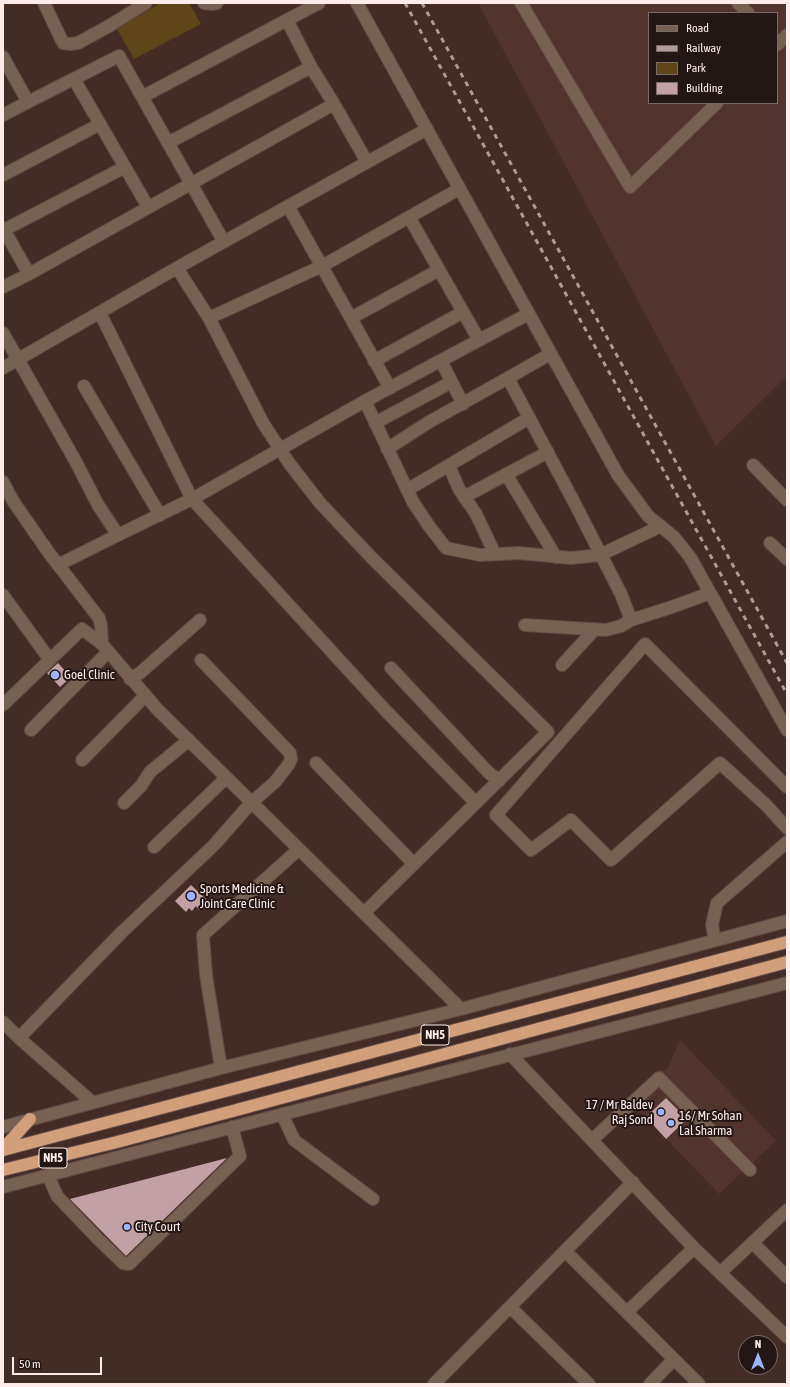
<!DOCTYPE html>
<style>
body{margin:0}
#map{position:relative;width:790px;height:1387px;overflow:hidden;background:#432b26;font-family:"Asap Condensed",sans-serif}
canvas{display:block}
.frame{position:absolute;inset:0;border:4px solid #fdece9;pointer-events:none}
.legend{position:absolute;left:648px;top:12px;width:130px;height:92px;box-sizing:border-box;background:#221715;border:1px solid #7a6c6a;margin:0;padding:5px 7px;list-style:none;font-size:12px;color:#fdece9}
.legend li{display:flex;align-items:center;gap:8px;height:20px}
.legend b{width:20px;border:1px solid #7a6c6a}
.north{position:absolute;left:738px;top:1335px;width:40px;height:40px;box-sizing:border-box;background:#221715;border:1px solid #7a6c6a;border-radius:50%;rotate:0deg;font-size:11px;font-weight:700;line-height:16px;text-align:center;color:#fdece9}
.north::after{content:'';display:block;margin:auto;width:14px;height:18px;background:#a0b3fd;clip-path:polygon(50% 0,100% 100%,50% 72%,0 100%)}
.scale{position:absolute;left:12px;top:1357px;width:90px;height:18px;box-sizing:border-box;border:2px solid #fdece9;border-top:0;padding-left:5px;font-size:12px;line-height:14px;white-space:nowrap;color:#fdece9;-webkit-text-stroke:3px #221715;paint-order:stroke}
</style>
<div id="map">
<canvas width="790" height="1387"></canvas>
<div class="frame"></div>
<ul class="legend">
<li><b style="height:5px;background:#766152"></b>Road</li>
<li><b style="height:5px;background:#ae9a96"></b>Railway</li>
<li><b style="height:11px;background:#5f4618"></b>Park</li>
<li><b style="height:11px;background:#c1a1a6"></b>Building</li>
</ul>
<div class="north">N</div>
<div class="scale">50 m</div>
</div>
<script>
const g = document.querySelector('canvas').getContext('2d');
g.lineJoin = 'round';
function paint(path, color) {
  g.fillStyle = color;
  g.fill(path, 'evenodd');
}
function toPath(rows) {
  const path = new Path2D();
  for (const r of rows) {
    path.moveTo(r[0], r[1]);
    for (let i = 2; i < r.length; i += 2) path.lineTo(r[i], r[i + 1]);
  }
  return path;
}
function stroke(path, color, width, dash) {
  g.strokeStyle = color;
  g.lineWidth = width;
  g.lineCap = dash ? 'butt' : 'round';
  g.setLineDash(dash || []);
  g.stroke(path);
}
function write(font, color, halo, rows, align = 'center') {
  g.font = font + ' "Asap Condensed",sans-serif';
  g.lineWidth = 4;
  g.setLineDash([]);
  g.textBaseline = 'middle';
  g.strokeStyle = halo;
  g.fillStyle = color;
  for (const [text, x, y, turn = 0] of rows) {
    g.save();
    g.translate(x, y);
    g.rotate((+turn || 0) * Math.PI / 180);
    g.textAlign = isNaN(turn) ? turn : align;
    if (halo) g.strokeText(text, 0, 0);
    g.fillText(text, 0, 0);
    g.restore();
  }
}
paint(toPath([
 [478,3,787,3,787,376,716,446],
 [649,13,777,13,777,103,649,103],
 [680,1040,776,1141,719,1194,628,1099,659,1070,667,1070]
]), '#52342e');
paint(toPath([
 [160,3,189,3,201,24,134,59,117,29]
]), '#5f4618');
paint(toPath([
 [58,663,71,677,60,687,47,673],
 [191,885,208,901,199,910,196,906,192,911,189,908,186,912,175,901],
 [666,1098,687,1119,666,1139,646,1117],
 [227,1158,126,1256,70,1199]
]), '#c1a1a6');
const minor = toPath([
 [44,3,63,43,70,44,78,43,109,26,146,3],
 [204,3,213,4,217,3],
 [357,3,618,475,648,516,674,537,690,557,787,730],
 [521,3,630,187,717,103],
 [738,3,748,13],
 [287,20,311,67,334,104,367,162],
 [777,45,787,35],
 [3,57,28,102,3,115],
 [74,79,148,207],
 [142,97,319,3],
 [28,102,119,56,224,242],
 [168,143,311,67],
 [3,175,100,124],
 [288,206,390,388],
 [409,217,479,340],
 [3,228,29,274,3,287],
 [4,230,125,167],
 [177,268,209,318,263,423,289,463,320,503,372,558,548,732,364,913],
 [29,274,334,104],
 [100,313,192,499,386,711,476,803],
 [209,318,322,266,459,189],
 [351,318,439,270],
 [3,333,76,462,98,505,118,535,192,499,365,401,528,314],
 [374,361,463,312],
 [441,361,463,404],
 [3,368,182,265,427,129],
 [508,378,550,354],
 [84,386,160,515],
 [365,401,413,502,429,526,446,548,480,555,519,553,571,558,600,555,661,526],
 [375,423,444,386],
 [387,449,429,422,508,378,574,502,621,594,631,620,672,607,710,593],
 [753,465,787,500],
 [449,466,459,489,476,514,495,554],
 [506,474,556,557],
 [3,482,13,501,49,553,99,618,101,625,102,644],
 [407,490,529,418],
 [464,497,548,452],
 [770,543,787,559],
 [58,565,118,535],
 [3,595,50,660],
 [525,625,606,630,621,626,631,620],
 [562,665,595,629],
 [391,668,488,772,499,781],
 [130,679,140,673,200,620],
 [3,705,82,629,102,644,157,709,461,1009],
 [31,730,108,652],
 [82,760,145,696],
 [316,763,414,864],
 [787,787,645,644,496,815,531,850,571,820,611,860,720,763,766,805,787,828],
 [124,803,141,786,150,772,189,740],
 [154,847,226,778],
 [715,940,712,925,717,903,787,842],
 [3,1022,19,1038,92,1102],
 [19,1038,122,932,214,845,251,803,275,782,289,764,291,759,290,753,201,660],
 [510,1054,694,1248,787,1337],
 [221,1068,206,975,203,935,299,849],
 [282,1114,294,1140,373,1199],
 [3,1127,221,1068,461,1009,787,921],
 [592,1140,659,1078,750,1170],
 [48,1175,57,1196,98,1239,123,1263,129,1264,240,1156,232,1127],
 [3,1187,787,983],
 [753,1243,787,1277],
 [565,1251,699,1384],
 [720,1273,787,1210],
 [510,1307,589,1384],
 [627,1312,694,1248],
 [434,1384,633,1182],
 [650,1384,674,1359]
]);
const highway = toPath([
 [3,1149,30,1119],
 [3,1150,787,942],
 [3,1170,121,1141,787,962]
]);
stroke(minor, '#614a45', 14);
stroke(highway, '#614a45', 14);
stroke(minor, '#766152', 12);
stroke(highway, '#d39f7b', 12);
stroke(toPath([
 [405,3,787,694],
 [422,3,787,663]
]), '#ae9a96', 3, [5, 5]);
for (const [x, y, r, color] of [
 [55,675,5,"#a0b3fd"],
 [191,896,5,"#a0b3fd"],
 [661,1112,4,"#a0b3fd"],
 [671,1123,4,"#a0b3fd"],
 [127,1227,4,"#a0b3fd"]
]) {
  const dot = new Path2D();
  dot.arc(x, y, r, 0, 2 * Math.PI);
  g.fillStyle = color;
  g.fill(dot);
  stroke(dot, '#221715', 1.5);
}
for (const [x, y, w] of [
 [435,1035,28],
 [53,1158,28]
]) {
  const box = new Path2D();
  box.roundRect(x - w / 2, y - 10, w, 20, 3);
  g.fillStyle = '#221715';
  g.fill(box);
  stroke(box, '#fdece9', 1);
}
write('bold 12px', '#fdece9', null, [
 ["NH5",435,1035],
 ["NH5",53,1158]
]);
write('13px', '#fdece9', '#221715', [
 ["Goel Clinic",64,675],
 ["Sports Medicine &",200,889],
 ["Joint Care Clinic",200,904],
 ["17 / Mr Baldev",653,1105,"right"],
 ["Raj Sond",653,1120,"right"],
 ["16/ Mr Sohan",679,1116],
 ["Lal Sharma",679,1131],
 ["City Court",135,1227]
], 'left');
</script>
